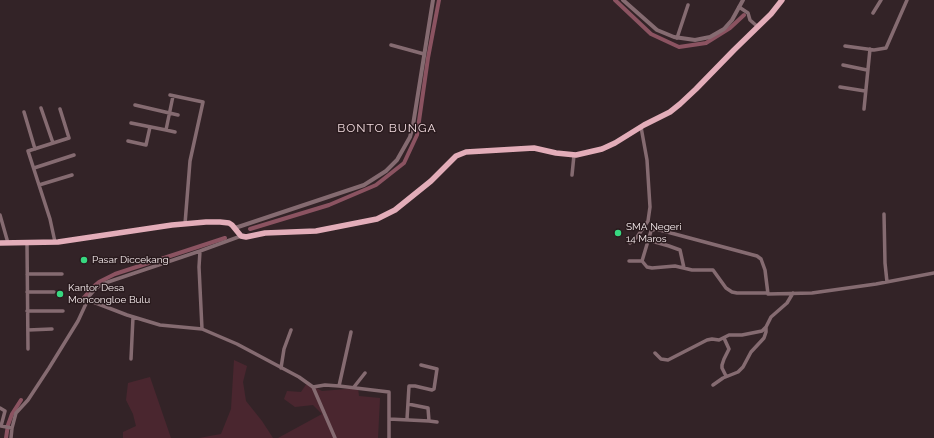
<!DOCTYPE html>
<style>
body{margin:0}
canvas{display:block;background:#332327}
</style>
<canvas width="934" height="438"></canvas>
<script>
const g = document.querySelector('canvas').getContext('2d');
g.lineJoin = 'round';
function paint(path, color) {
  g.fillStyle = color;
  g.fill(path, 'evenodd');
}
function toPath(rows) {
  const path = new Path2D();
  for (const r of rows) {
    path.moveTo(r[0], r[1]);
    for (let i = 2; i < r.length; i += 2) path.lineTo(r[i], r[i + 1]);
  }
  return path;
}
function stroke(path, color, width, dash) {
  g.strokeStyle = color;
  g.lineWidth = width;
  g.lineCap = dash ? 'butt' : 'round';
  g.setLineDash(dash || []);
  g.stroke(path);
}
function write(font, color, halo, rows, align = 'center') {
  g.font = font + ' Raleway,sans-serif';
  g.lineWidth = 3;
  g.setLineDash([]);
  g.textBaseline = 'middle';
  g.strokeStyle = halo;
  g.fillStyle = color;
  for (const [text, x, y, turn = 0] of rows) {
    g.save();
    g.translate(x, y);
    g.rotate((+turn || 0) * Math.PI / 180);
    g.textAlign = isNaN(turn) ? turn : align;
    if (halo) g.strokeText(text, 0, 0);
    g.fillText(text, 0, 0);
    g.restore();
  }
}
paint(toPath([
 [234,360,247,366,243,382,246,401,262,421,273,438,199,438,221,434,231,409],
 [150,377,171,438,123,438,123,432,136,426,133,414,126,400,128,383],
 [307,383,322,391,358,388,359,396,380,398,378,438,278,438,322,414,313,405,295,407,284,399,287,391,301,392]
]), '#4a262f');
stroke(toPath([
 [615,0,651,34,679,47,706,43,730,28,744,15],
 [250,229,329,205,376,185,404,163,417,135,428,58,439,0],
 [81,301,93,287,99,282,115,274,225,238],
 [6,438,8,425,12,414,21,400]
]), '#8b5361', 4);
stroke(toPath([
 [739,7,748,13,750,20,758,27],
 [873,13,881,0],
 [677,38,688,5],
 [391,45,424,54],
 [845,46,874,50,886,48,907,0],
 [843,65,867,70],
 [840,87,865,91],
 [170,95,203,102,190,161,185,224],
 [135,105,178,115],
 [41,108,53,143],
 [864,109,870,49],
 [24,112,35,149],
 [131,123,166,130,173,96],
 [166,130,175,132],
 [128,141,146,145,150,127],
 [34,168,74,155],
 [572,175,574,155],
 [39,185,72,175],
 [884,214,885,263,887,282],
 [0,215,8,243],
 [648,240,669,246,680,250,684,268],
 [55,242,50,219,28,151,69,138,60,109],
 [27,243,28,349],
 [630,243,637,237,648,221,650,207,647,160,641,127],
 [200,251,199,267,202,329],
 [629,261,642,261,651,231,656,229,757,256,761,259,765,270,768,294,812,293,876,284,934,273],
 [642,261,647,267,652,268,675,266,692,270,713,270,726,288,732,292,737,293,767,293],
 [27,274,62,274],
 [27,292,54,292],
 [88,300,127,315,160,325,202,329,237,344,299,377,313,387,335,438],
 [27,311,63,311],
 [28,330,52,329],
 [724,338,729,349,724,359,722,365,722,368,726,376],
 [655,353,661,359,668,360,707,340,712,339,719,340,729,335,742,335,762,331,766,327,771,317,787,303,793,293],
 [131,359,133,317],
 [281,368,284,349,291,330],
 [713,385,723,378,738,372,743,367,751,352,764,338,766,332,766,327],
 [339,386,351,332],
 [313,387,325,385,339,386,389,392,389,438],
 [354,387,365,373],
 [0,408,5,411,1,426,12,428],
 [389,419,429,421,428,408,408,404],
 [407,419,409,386,415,386,432,390,434,389,437,369,421,365],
 [429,421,437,422],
 [11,438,12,428,16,413,28,400,49,368,78,321,90,295,96,288,105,283,200,251,241,236]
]), '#856b71', 3.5);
stroke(toPath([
 [623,0,657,30,674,37,695,40,710,37,724,29,732,20,743,0],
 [235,228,364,185,386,171,397,160,410,137,413,125,433,0]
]), '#856b71', 4);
stroke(toPath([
 [0,243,58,242,172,225,206,222,220,222,229,223,232,225,241,236,246,237,265,233,316,231,377,219,395,210,431,181,456,156,466,152,534,148,556,153,576,155,602,149,615,143,644,125,670,112,680,104,696,89,734,50,771,14,782,0]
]), '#e3adb9', 5.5);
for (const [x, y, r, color] of [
 [618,233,4,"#37d880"],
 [84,260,4,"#37d880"],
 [60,294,4,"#37d880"]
]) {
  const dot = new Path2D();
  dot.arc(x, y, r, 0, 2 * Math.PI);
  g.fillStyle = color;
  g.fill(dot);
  stroke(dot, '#291a1d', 1.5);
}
write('10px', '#f8edef', '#291a1d', [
 ["SMA Negeri",626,227],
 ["14 Maros",626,239],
 ["Pasar Diccekang",92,260],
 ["Kantor Desa",68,288],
 ["Moncongloe Bulu",68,300]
], 'left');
g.letterSpacing = '1px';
write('12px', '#f1dbdf', '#291a1d', [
 ["BONTO BUNGA",387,128]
]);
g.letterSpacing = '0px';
</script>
